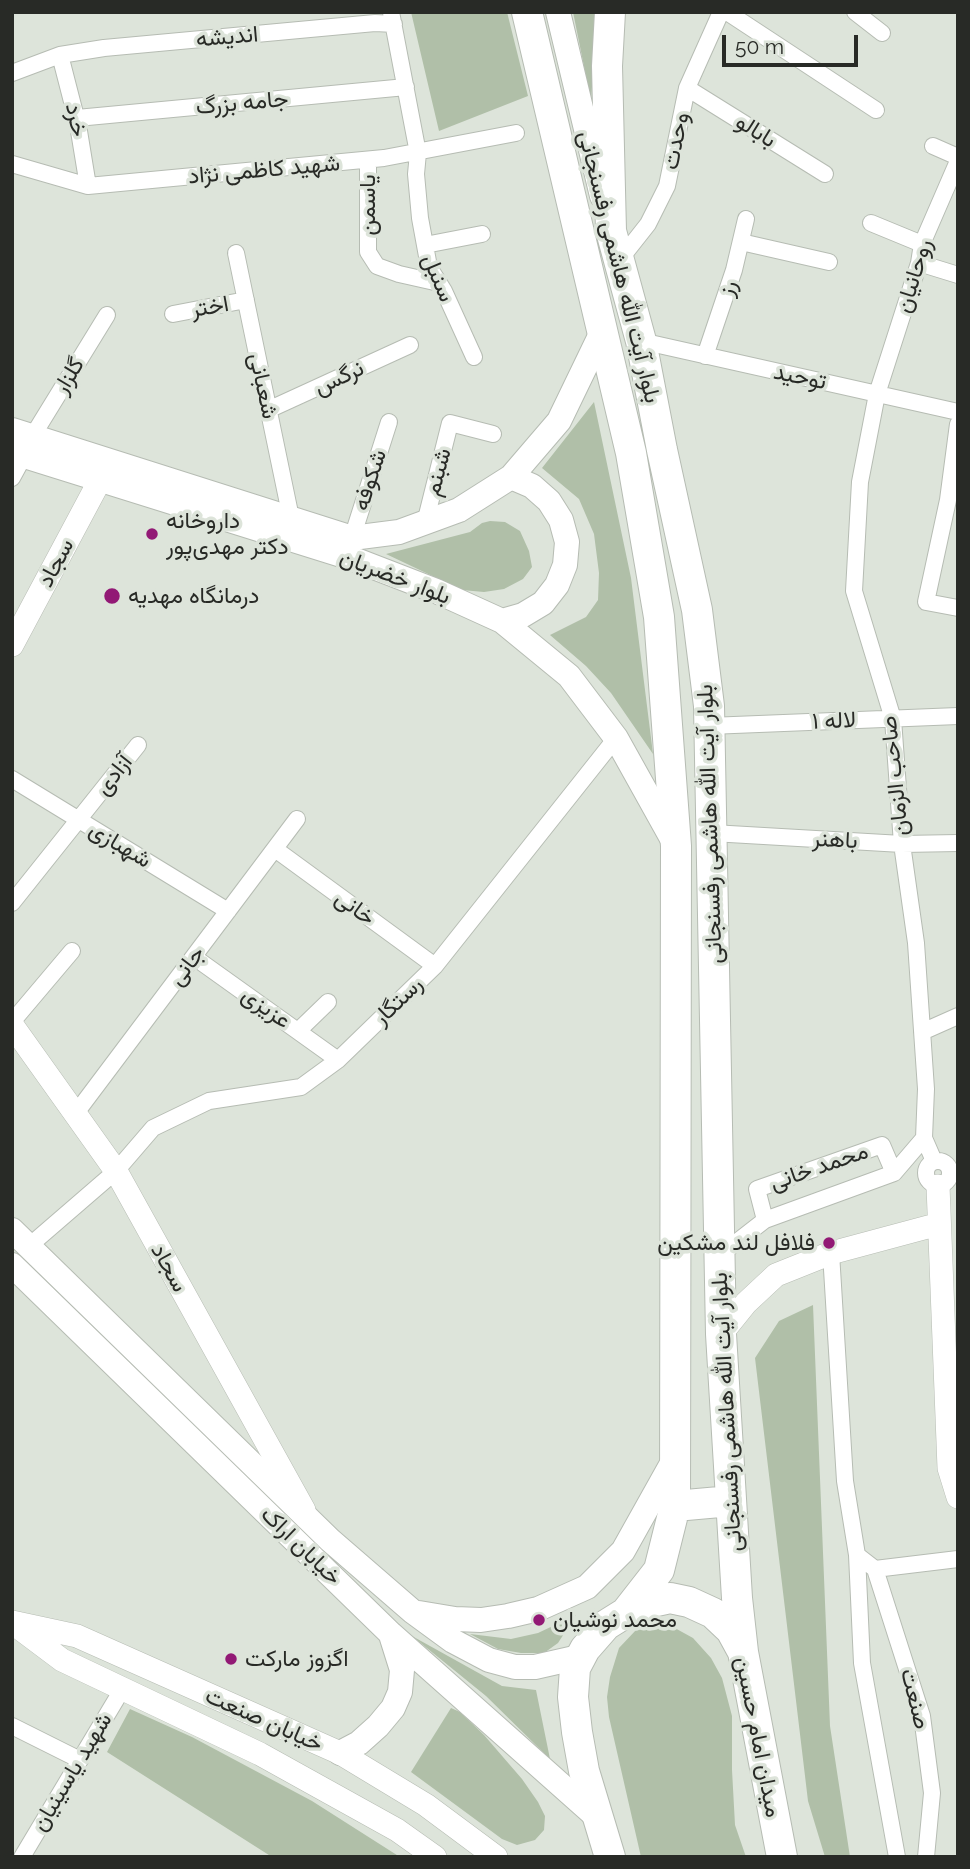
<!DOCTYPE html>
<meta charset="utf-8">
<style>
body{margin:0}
#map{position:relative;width:970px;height:1869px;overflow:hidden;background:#dde4da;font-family:Raleway,sans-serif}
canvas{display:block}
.frame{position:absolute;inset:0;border:14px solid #282a26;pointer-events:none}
.scale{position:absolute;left:722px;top:35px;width:136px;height:32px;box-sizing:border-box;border:4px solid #282a26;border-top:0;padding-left:9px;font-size:21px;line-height:24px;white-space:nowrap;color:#282a26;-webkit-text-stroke:5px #dde4da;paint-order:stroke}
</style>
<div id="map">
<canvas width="970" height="1869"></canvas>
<div class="frame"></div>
<div class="scale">50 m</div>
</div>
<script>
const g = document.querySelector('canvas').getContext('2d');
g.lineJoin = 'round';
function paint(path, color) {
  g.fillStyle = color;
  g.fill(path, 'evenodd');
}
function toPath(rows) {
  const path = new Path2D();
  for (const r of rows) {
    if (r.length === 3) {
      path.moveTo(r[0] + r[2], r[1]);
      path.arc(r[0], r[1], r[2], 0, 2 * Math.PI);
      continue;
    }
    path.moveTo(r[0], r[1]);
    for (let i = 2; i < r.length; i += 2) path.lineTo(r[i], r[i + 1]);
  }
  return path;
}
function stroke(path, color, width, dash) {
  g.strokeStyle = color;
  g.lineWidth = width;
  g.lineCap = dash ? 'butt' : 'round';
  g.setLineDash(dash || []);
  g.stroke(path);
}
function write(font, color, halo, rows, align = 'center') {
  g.font = font + ' Raleway,Vazirmatn,sans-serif';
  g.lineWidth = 7;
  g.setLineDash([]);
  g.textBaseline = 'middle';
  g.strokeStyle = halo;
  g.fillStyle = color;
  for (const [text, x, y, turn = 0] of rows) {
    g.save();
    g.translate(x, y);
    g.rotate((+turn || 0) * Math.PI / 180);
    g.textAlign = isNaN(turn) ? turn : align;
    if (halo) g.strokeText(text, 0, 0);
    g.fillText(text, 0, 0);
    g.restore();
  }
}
paint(toPath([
 [411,12,507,12,528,96,439,131],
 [573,12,597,12,591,101],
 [594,402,631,578,653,754,611,693,586,666,550,635,586,617,598,600,599,573,594,534,579,499,542,468],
 [490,521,505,522,520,531,529,551,532,567,523,579,504,589,484,592,462,590,386,554,470,532,482,523],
 [813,1305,830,1726,850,1857,825,1857,808,1801,755,1358,779,1321],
 [576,1615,558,1643,544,1653,521,1653,498,1649,470,1634,511,1639,538,1633],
 [657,1624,673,1627,693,1638,711,1658,722,1678,732,1716,732,1770,735,1825,746,1857,641,1857,609,1717,607,1697,610,1677,619,1648,636,1630],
 [412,1636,502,1686,536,1690,550,1759,486,1696],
 [451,1708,460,1712,484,1735,522,1779,538,1802,545,1816,544,1830,535,1840,517,1845,502,1839,411,1772],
 [130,1709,192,1737,312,1801,400,1857,272,1857,107,1752]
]), '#b0bfa8');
const street = toPath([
 [391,12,418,153,416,174,420,218,429,267,444,291,474,357],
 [727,12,876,110],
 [855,12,882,33],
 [60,55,78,125,88,186],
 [12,73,60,55,104,48,375,23,394,24],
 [687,88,825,174],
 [77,118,406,87],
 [933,146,958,157],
 [368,160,368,252,377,266,399,274,439,283],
 [12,164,88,186,384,158,516,133],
 [871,223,922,244],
 [741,242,829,262],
 [425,245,482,234],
 [236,253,291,518],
 [618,262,648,224,667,186,687,88,721,12],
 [919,263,958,275],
 [173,314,246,300],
 [641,341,958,412],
 [705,356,734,270,746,219],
 [268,410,410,345],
 [958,424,948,500,926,602,958,608],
 [32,437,107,315],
 [12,478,24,456],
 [425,523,450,423,493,434],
 [352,538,389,422],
 [709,726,958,716],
 [12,779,228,911],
 [712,833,902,844,958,843],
 [275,849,435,966],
 [12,903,138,745],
 [194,957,338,1060],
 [12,1022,72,951],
 [298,1031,328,1002],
 [922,1032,958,1016],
 [76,1113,297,819],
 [934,1161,924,1138,926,1089,916,943,902,844,893,719,854,591,860,482,877,394,919,263,922,244,958,161],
 [938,1173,12],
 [765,1220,757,1189,882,1145,894,1173],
 [28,1247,116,1171,153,1128,209,1101,301,1087,338,1060,435,966,616,738],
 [831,1253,845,1481,857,1555,875,1569,922,1716,932,1793,926,1857],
 [720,1255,765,1220,894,1173,924,1138],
 [857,1555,862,1663,897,1857],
 [875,1569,958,1559],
 [12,1726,80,1760],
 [22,1857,123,1688]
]);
const secondary = toPath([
 [12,645,100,480],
 [12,1025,116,1171,304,1510],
 [938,1186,949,1468,958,1497],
 [721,1334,746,1303,776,1275,831,1253,939,1224],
 [12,1622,77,1636,340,1753,426,1805,496,1857],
 [18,1627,62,1660,260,1754,397,1830,435,1857]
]);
const primary = toPath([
 [558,12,602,196],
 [12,430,352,538,399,532,459,510,511,477,559,421,602,332],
 [12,452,348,557,436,591,502,621,569,676,616,738,675,844],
 [502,621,523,615,543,603,557,585,565,565,567,542,561,520,549,501,532,486,511,477],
 [12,1230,330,1540,412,1611,453,1641,489,1660,515,1667,535,1667,579,1657],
 [12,1265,391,1634,598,1818],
 [419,1613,455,1619,481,1620,508,1616,538,1609,587,1587,623,1551,675,1458],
 [340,1753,359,1743,378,1726,393,1708,400,1692,402,1670,391,1635]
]);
const highway = toPath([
 [527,12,631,453,659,617,676,846,675,1506,659,1570,627,1611],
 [610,12,607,66,611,231,641,341,662,450,697,610,709,706,721,1334,737,1598,743,1652],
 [675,1506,731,1501],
 [610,1857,584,1771,577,1732,573,1697,575,1668,585,1649,606,1625,638,1605,670,1598,689,1602,713,1613,731,1630,743,1652,782,1857]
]);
stroke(street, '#b6bcb3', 18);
stroke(secondary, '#b6bcb3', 24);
stroke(primary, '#b6bcb3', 26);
stroke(highway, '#b6bcb3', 32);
stroke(street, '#fff', 16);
stroke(secondary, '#fff', 23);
stroke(primary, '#fff', 24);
stroke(highway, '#fff', 30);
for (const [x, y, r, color] of [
 [152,534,7,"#921975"],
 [112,596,9,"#921975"],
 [829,1243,7,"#921975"],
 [539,1620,7,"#921975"],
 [231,1659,7,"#921975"]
]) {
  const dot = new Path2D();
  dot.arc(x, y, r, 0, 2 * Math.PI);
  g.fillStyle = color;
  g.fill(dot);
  stroke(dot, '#dde4da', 2.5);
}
write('23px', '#282a26', '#dde4da', [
 ["اندیشه",227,37,-5],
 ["جامه بزرگ",242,103,-5],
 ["خرد",76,120,78],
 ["بابالو",756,131,32],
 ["وحدت",676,141,-79],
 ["شهید کاظمی نژاد",264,170,-5],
 ["یاسمن",368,205,-90],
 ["بلوار آیت الله هاشمی رفسنجانی",619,267,76],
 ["روحانیان",914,276,-73],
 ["سنبل",438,278,67],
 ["رز",728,288,-71],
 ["اختر",210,307,-10],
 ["گلزار",69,376,-59],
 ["توحید",800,377,12],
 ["نرگس",339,378,-25],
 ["شعبانی",263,386,78],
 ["شبنم",438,472,-75],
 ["شکوفه",370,480,-72],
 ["سجاد",56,563,-62],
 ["بلوار خضریان",395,577,21],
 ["لاله ۱",834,721,-2],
 ["آزادی",114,775,-52],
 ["صاحب الزمان",895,776,-96],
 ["بلوار آیت الله هاشمی رفسنجانی",710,824,-92],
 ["باهنر",835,840,3],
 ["شهبازی",120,845,31],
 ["خانی",355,908,36],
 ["جانی",187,966,-53],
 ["رستگار",398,1001,-44],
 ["عزیزی",266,1008,35],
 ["محمد خانی",819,1167,-19],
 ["سجاد",169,1268,61],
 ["بلوار آیت الله هاشمی رفسنجانی",727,1412,-93],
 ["خیابان اراک",301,1546,44],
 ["صنعت",915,1699,76],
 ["خیابان صنعت",264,1720,24],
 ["میدان امام حسین",758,1737,79],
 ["شهید یاسینیان",72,1772,-59]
]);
write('23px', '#282a26', '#dde4da', [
 ["داروخانه",166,521],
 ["دکتر مهدی‌پور",166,547],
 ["درمانگاه مهدیه",128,596],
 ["فلافل لند مشکین",815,1243,"right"],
 ["محمد نوشیان",553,1620],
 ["اگزوز مارکت",245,1659]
], 'left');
</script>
